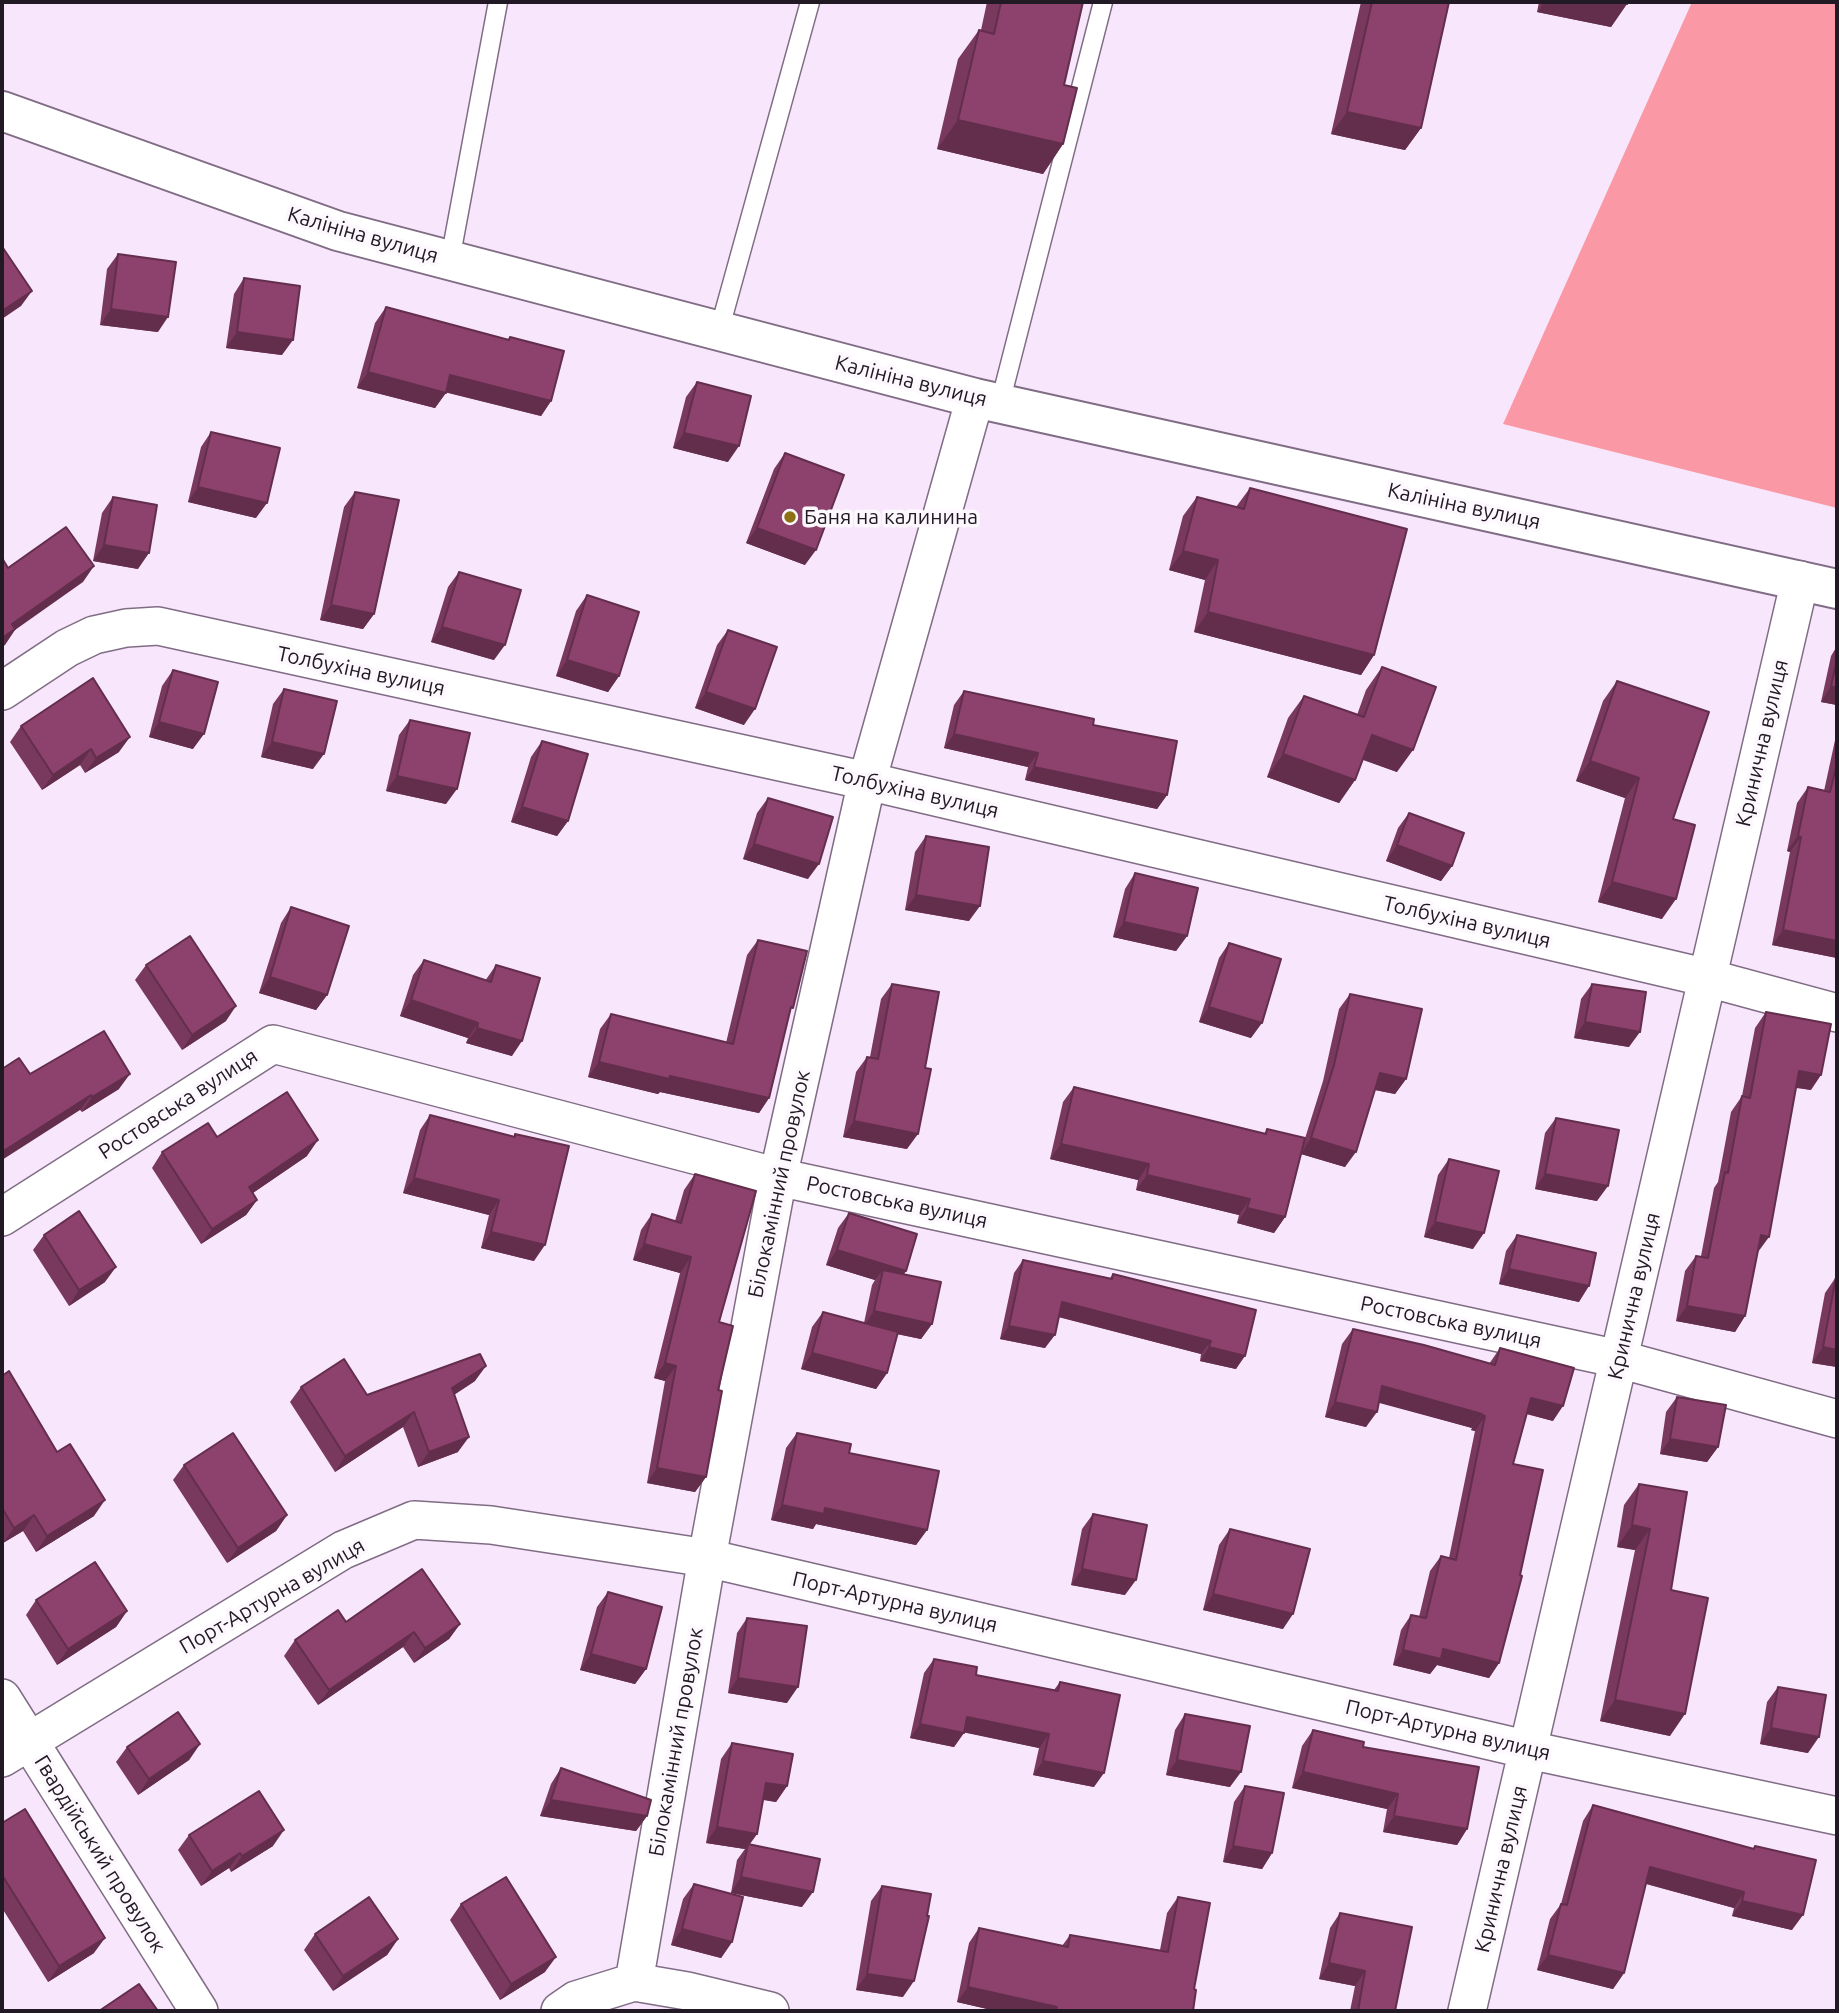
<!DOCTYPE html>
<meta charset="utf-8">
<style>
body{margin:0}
#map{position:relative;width:1839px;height:2013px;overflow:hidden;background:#f8e6fc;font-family:Ubuntu,sans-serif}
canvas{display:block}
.frame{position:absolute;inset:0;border:4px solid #211923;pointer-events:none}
</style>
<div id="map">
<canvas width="1839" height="2013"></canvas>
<div class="frame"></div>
</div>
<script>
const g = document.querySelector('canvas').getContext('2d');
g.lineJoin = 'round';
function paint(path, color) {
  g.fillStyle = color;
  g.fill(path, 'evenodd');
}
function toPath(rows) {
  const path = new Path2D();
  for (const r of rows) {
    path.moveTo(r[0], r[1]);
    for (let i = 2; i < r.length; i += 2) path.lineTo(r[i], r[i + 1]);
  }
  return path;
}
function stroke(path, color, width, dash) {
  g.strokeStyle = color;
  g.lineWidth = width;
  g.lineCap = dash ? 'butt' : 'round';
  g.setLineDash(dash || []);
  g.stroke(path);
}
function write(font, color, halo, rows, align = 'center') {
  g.font = font + ' Ubuntu,sans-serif';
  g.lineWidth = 7;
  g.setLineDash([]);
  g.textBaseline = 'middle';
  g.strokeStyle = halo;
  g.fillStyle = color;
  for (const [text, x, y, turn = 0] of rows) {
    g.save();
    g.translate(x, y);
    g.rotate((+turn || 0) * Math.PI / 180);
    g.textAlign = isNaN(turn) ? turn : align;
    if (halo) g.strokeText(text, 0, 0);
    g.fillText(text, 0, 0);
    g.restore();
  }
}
paint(toPath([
 [1692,2,1837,2,1837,508,1503,424]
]), '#fa99a5');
const lane = toPath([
 [450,260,498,2],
 [719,331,810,2],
 [1000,403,1103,2]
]);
const street = toPath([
 [2,691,67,648,94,635,126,628,158,626,867,781,1708,978,1837,1013],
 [2,1217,273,1044,778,1177,1619,1359,1837,1419],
 [2,1698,199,2011],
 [2,1758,343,1550,414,1520,491,1525,707,1558,1529,1750,1837,1816],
 [634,1982,707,1558,778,1177,867,781,975,398],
 [560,2011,576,2000,634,1982,687,1991,770,2011],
 [1467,2011,1800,580]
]);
const secondary = toPath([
 [2,111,338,231,975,398,1837,589]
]);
stroke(lane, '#806d85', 21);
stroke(street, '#806d85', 40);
stroke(secondary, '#806d85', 42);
stroke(lane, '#fff', 18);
stroke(street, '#fff', 37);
stroke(secondary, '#fff', 38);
paint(toPath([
 [987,2,1083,2,1064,85,1063,144,1043,174,937,149,958,59,979,30,981,30],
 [1361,2,1449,2,1421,128,1405,150,1331,134],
 [1539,2,1628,2,1611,27,1537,12],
 [118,254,158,332,100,325,107,269],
 [244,278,282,355,226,348,234,294],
 [386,307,508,340,510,337,551,401,541,416,446,392,435,408,357,388,375,323],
 [697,382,728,462,673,448,686,397],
 [211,432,256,518,188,502,201,447],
 [785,453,805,565,746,543,774,469],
 [1250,488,1374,655,1361,675,1194,632,1205,580,1169,570,1183,516,1197,497,1236,507],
 [355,492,374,614,363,629,320,620,344,507],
 [113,497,138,569,93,561,102,513],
 [459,572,494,660,431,642,448,587],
 [587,595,619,676,608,692,556,676,576,611],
 [728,630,744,725,695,708,717,645],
 [1837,646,1837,705,1821,702,1831,656],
 [1382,667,1397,772,1363,760,1355,780,1339,803,1267,777,1288,718,1304,696,1357,715,1366,690],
 [173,670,193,749,149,737,162,686],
 [1617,681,1673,819,1662,919,1598,902,1625,798,1576,781,1603,701],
 [284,689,313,769,261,757,273,704],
 [964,691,1093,725,1167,795,1157,809,1025,780,1028,767,944,748,954,705],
 [410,720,446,804,386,791,399,735],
 [21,726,119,752,85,773,80,765,42,790,10,742],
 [1837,731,1837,958,1772,945,1790,852,1787,851,1797,803,1808,787,1824,791],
 [542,741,568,821,557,836,511,822,531,757],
 [768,798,808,879,743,859,757,813],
 [1409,813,1452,866,1441,881,1386,861,1398,828],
 [926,836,969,921,905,910,915,852],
 [1135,873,1187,936,1176,951,1113,937,1125,889],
 [291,907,327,995,316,1010,259,993,281,923],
 [758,940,789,1014,769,1098,759,1113,660,1092,658,1094,588,1077,600,1029,611,1014,726,1043,747,955],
 [1229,943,1251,1038,1199,1022,1219,958],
 [424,960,485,981,496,965,512,1056,466,1043,468,1038,400,1016,413,975],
 [146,965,226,1021,182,1050,135,980],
 [892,984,907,1149,843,1137,856,1072,867,1057,870,1057,881,999],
 [1592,984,1629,1047,1574,1038,1581,999],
 [1350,994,1406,1079,1395,1094,1375,1090,1345,1167,1301,1154,1285,1217,1274,1233,1237,1223,1239,1215,1136,1190,1138,1180,1050,1159,1063,1102,1074,1087,1264,1134,1267,1129,1302,1148,1323,1081,1339,1009],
 [1766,1012,1811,1090,1796,1088,1757,1252,1745,1316,1735,1332,1676,1321,1685,1271,1696,1256,1701,1256,1714,1188,1718,1182,1731,1112,1742,1096,1755,1028],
 [30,1074,119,1089,82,1112,80,1110],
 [430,1115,513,1137,515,1134,534,1261,481,1248,489,1215,403,1193,420,1130],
 [1556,1118,1597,1201,1535,1189,1545,1133],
 [217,1137,307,1156,253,1193,257,1200,246,1215,201,1244,152,1168,162,1152],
 [1449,1159,1473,1249,1424,1237,1438,1175],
 [695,1174,719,1322,718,1390,706,1477,695,1492,647,1483,665,1381,654,1378,680,1273,633,1260,641,1230,652,1214,675,1221,684,1190],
 [849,1213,906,1271,904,1274,932,1324,921,1339,897,1334,887,1373,876,1389,801,1369,812,1327,823,1312,864,1323,872,1285,875,1280,826,1265,838,1228],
 [44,1235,105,1282,69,1306,33,1250],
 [1517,1235,1579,1302,1499,1284,1506,1251],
 [1023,1260,1110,1278,1113,1274,1256,1310,1236,1369,1200,1361,1201,1354,1058,1317,1045,1348,1000,1339,1014,1273],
 [1836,1277,1837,1367,1812,1363,1825,1293],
 [1353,1329,1489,1364,1500,1348,1553,1421,1526,1414,1513,1464,1499,1663,1489,1678,1437,1665,1430,1674,1393,1665,1401,1630,1411,1615,1419,1617,1430,1571,1441,1556,1449,1558,1475,1431,1471,1430,1472,1428,1379,1402,1366,1427,1325,1417,1342,1344],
 [2,1376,94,1516,36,1552,23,1531,3,1543,2,1541],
 [475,1381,454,1395,458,1452,418,1467,403,1427,335,1472,290,1402,301,1387,367,1395],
 [1677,1397,1718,1447,1707,1462,1660,1454,1666,1412],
 [797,1433,849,1453,927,1530,916,1545,816,1524,813,1529,771,1520,786,1448],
 [184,1465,287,1515,276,1531,227,1563,173,1480],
 [1639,1484,1671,1590,1670,1736,1600,1721,1635,1550,1617,1547,1624,1505],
 [1093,1514,1125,1595,1071,1585,1082,1529],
 [1230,1529,1283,1629,1203,1610,1219,1545],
 [608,1592,646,1669,635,1684,580,1670,597,1607],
 [36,1600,127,1611,116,1627,57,1665,26,1615],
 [747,1618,787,1703,728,1693,737,1633],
 [346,1622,460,1624,449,1639,414,1663,403,1647,318,1705,284,1656,295,1640],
 [934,1659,976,1675,1054,1690,1060,1682,1094,1787,1033,1775,1039,1748,964,1732,954,1747,910,1738,924,1673],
 [1778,1687,1808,1753,1760,1744,1767,1702],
 [1185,1714,1230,1787,1166,1775,1175,1730],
 [1313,1730,1363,1747,1467,1829,1457,1845,1383,1832,1387,1809,1292,1788,1302,1746],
 [732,1743,787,1786,776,1802,763,1800,757,1834,750,1844,802,1907,731,1893,737,1860,745,1849,706,1843,721,1759],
 [200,1744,189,1760,138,1795,116,1762,127,1747],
 [561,1768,647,1816,636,1831,540,1816,551,1784],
 [1245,1786,1272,1853,1262,1869,1223,1862,1234,1802],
 [1593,1805,1753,1849,1755,1846,1792,1930,1732,1916,1734,1908,1646,1884,1624,1973,1613,1989,1537,1970,1550,1919,1561,1904,1583,1821],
 [2,1823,94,1953,48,1982,2,1908],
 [189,1835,273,1846,231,1872,229,1868,201,1886,178,1850],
 [694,1884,732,1942,721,1958,671,1945,683,1899],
 [882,1886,903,1997,856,1990,871,1901],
 [1178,1897,1194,1989,1193,2011,996,2011,957,2002,969,1943,979,1928,1062,1946,1070,1935,1160,1950,1167,1913],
 [461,1904,545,1972,500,2000,450,1920],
 [1340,1913,1395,2011,1350,2011,1355,1986,1319,1979,1330,1928],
 [315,1934,398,1939,387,1955,333,1991,304,1950]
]), '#79385e');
paint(toPath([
 [1544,2,1614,2,1627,4,1611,27,1537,12],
 [1347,112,1421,128,1405,150,1331,134],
 [958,120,1063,144,1043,174,937,149],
 [32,291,21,306,2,319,2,311],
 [111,309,168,317,158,332,100,325],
 [237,332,293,340,282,355,226,348],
 [368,372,446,393,435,408,357,388],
 [450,375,551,401,541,416,440,391],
 [684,433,739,446,728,462,673,448],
 [198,487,267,503,256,518,188,502],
 [757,528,816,550,805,565,746,543],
 [104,545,149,553,138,569,93,561],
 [1183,551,1218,560,1205,580,1169,570],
 [94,566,83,582,15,630,5,645,2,647,2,638,12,624],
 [331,605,374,614,363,629,320,620],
 [1208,612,1374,655,1361,675,1194,632],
 [442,627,505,645,494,660,431,642],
 [567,660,619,676,608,692,556,676],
 [1831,686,1837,688,1837,705,1821,702],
 [706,692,755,709,744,725,695,708],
 [159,722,204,734,193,749,149,737],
 [954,734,1038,753,1028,767,944,748],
 [1372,735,1413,750,1397,772,1356,757],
 [130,737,119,752,85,773,96,758],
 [272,742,324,754,313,769,261,757],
 [91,749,80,765,42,790,53,775],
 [1283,754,1355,780,1339,803,1267,777],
 [1590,761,1639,778,1625,798,1576,781],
 [1034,767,1167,795,1157,809,1025,780],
 [397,776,457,789,446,804,386,791],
 [522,807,568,821,557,836,511,822],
 [1798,836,1801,837,1790,852,1787,851],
 [754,844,819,864,808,879,743,859],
 [1397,845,1452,866,1441,881,1386,861],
 [1612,882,1676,899,1662,919,1598,902],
 [916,895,980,906,969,921,905,910],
 [1124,922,1187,936,1176,951,1113,937],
 [1783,930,1837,941,1837,958,1772,945],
 [270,977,327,995,316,1010,259,993],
 [411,1000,478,1023,468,1038,400,1016],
 [236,1006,226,1021,182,1050,192,1035],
 [1209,1007,1262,1023,1251,1038,1199,1022],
 [1585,1022,1640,1032,1629,1047,1574,1038],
 [477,1028,522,1041,512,1056,466,1043],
 [599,1062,670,1076,769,1098,759,1113,660,1092,658,1094,588,1077],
 [1799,1071,1821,1075,1811,1090,1789,1086],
 [1380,1073,1406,1079,1395,1094,1370,1089],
 [130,1074,119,1089,82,1112,92,1097],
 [91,1095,80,1110,2,1160,2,1152],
 [854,1121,918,1134,907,1149,843,1137],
 [1311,1138,1356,1152,1345,1167,1301,1154],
 [318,1140,307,1156,238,1203,249,1187],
 [1061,1144,1149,1164,1138,1180,1050,1159],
 [1545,1174,1608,1186,1597,1201,1535,1189],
 [1147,1175,1250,1199,1239,1215,1136,1190],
 [414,1178,499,1200,489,1215,403,1193],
 [257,1200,246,1215,201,1244,212,1229],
 [1247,1208,1285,1217,1274,1233,1237,1223],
 [1435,1222,1484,1233,1473,1249,1424,1237],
 [491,1232,545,1245,534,1261,481,1248],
 [1761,1235,1769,1237,1758,1252,1750,1251],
 [644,1244,691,1257,680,1273,633,1260],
 [837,1250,906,1271,895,1286,883,1270,875,1280,826,1265],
 [116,1267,105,1282,69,1306,79,1290],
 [1509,1269,1589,1286,1579,1302,1499,1284],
 [1062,1302,1211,1341,1201,1354,1052,1315],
 [1687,1306,1745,1316,1735,1332,1676,1321],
 [874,1311,932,1324,921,1339,863,1327],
 [1009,1326,1055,1335,1045,1348,1000,1339],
 [1209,1347,1245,1356,1236,1369,1200,1361],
 [1823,1347,1837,1350,1837,1367,1812,1363],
 [812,1353,887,1373,876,1389,801,1369],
 [665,1363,676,1366,665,1381,654,1378],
 [486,1366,475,1381,441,1403,452,1388],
 [1382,1386,1482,1414,1472,1428,1372,1401],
 [1531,1398,1563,1406,1553,1421,1521,1412],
 [1335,1402,1377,1412,1366,1427,1325,1417],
 [414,1412,403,1427,335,1472,345,1456],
 [1482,1415,1485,1416,1475,1431,1471,1430],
 [469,1437,458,1452,418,1467,429,1452],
 [1670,1439,1718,1447,1707,1462,1660,1454],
 [657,1468,706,1477,695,1492,647,1483],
 [105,1500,94,1516,36,1552,47,1536],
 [782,1505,825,1508,927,1530,916,1545,816,1524,813,1529,771,1520],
 [34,1515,23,1531,3,1543,14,1528],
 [287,1515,276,1531,227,1563,238,1548],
 [1632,1525,1650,1529,1635,1550,1617,1547],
 [1082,1569,1136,1580,1125,1595,1071,1585],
 [1213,1594,1293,1614,1283,1629,1203,1610],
 [127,1611,116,1627,57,1665,68,1649],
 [460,1624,449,1639,414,1663,425,1648],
 [414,1632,403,1647,318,1705,329,1690],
 [1443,1649,1499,1663,1489,1678,1437,1665,1430,1674,1393,1665,1403,1650],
 [591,1654,646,1669,635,1684,580,1670],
 [738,1678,798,1687,787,1703,728,1693],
 [1615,1700,1685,1714,1670,1736,1600,1721],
 [967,1717,1049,1734,1039,1748,957,1731],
 [920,1724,964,1733,954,1747,910,1738],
 [1771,1728,1819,1737,1808,1753,1760,1744],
 [200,1744,189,1760,138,1795,149,1779],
 [1177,1760,1241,1772,1230,1787,1166,1775],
 [1043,1761,1104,1773,1094,1787,1033,1775],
 [1303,1772,1398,1794,1387,1809,1292,1788],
 [766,1783,787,1786,776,1802,755,1798],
 [551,1800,647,1816,636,1831,540,1816],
 [1394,1816,1467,1829,1457,1845,1383,1832],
 [717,1827,757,1834,747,1847,748,1844,745,1849,706,1843],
 [284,1830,273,1846,231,1872,242,1856],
 [1233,1846,1272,1853,1262,1869,1223,1862],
 [240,1853,229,1868,201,1886,212,1871],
 [1650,1867,1744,1892,1734,1908,1640,1882],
 [741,1877,813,1892,802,1907,731,1893],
 [1742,1901,1803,1915,1792,1930,1732,1916],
 [682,1929,732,1942,721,1958,671,1945],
 [105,1938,94,1953,48,1982,59,1966],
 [398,1939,387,1955,333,1991,343,1976],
 [1548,1955,1624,1973,1613,1989,1537,1970],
 [556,1957,545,1972,500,2000,511,1984],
 [1329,1963,1365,1971,1355,1986,1319,1979],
 [867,1974,914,1981,903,1997,856,1990],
 [968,1987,1057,2007,1054,2011,996,2011,957,2002]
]), '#632e4c');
const building = toPath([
 [1001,2,1083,2,1064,85,1077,88,1063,144,958,120,979,30,994,34,1001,2],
 [1372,2,1449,2,1421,128,1347,112,1372,2],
 [1614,2,1628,2,1627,4,1614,2],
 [3,248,32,291,2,311,2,249,3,248],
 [118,254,176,262,168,317,111,309,118,254],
 [244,278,300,286,293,340,237,332,244,278],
 [386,307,509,340,510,337,564,351,551,401,450,375,446,393,368,372,386,307],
 [697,382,751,396,739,446,684,433,697,382],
 [211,432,280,448,267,503,198,487,211,432],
 [785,453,844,475,816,550,757,528,785,453],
 [1250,488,1407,529,1374,655,1208,612,1218,560,1183,551,1197,497,1244,509,1250,488],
 [355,492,399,500,374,614,331,605,355,492],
 [113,497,157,505,149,553,104,545,113,497],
 [66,527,94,566,12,624,15,629,2,638,2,558,8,568,66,527],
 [459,572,521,590,505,645,442,627,459,572],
 [587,595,639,612,619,676,567,660,587,595],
 [728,630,777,647,755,709,706,692,728,630],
 [1837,659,1837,688,1831,686,1837,659],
 [1382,667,1436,687,1413,750,1372,735,1355,780,1283,754,1304,696,1364,717,1382,667],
 [173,670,218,682,204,734,159,722,173,670],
 [93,678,130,737,96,758,91,749,53,775,21,726,93,678],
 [1617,681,1709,712,1673,819,1695,825,1676,899,1612,882,1639,778,1590,761,1617,681],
 [284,689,337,701,324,754,272,742,284,689],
 [964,691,1094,719,1093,725,1177,741,1167,795,1034,767,1038,753,954,734,964,691],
 [410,720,470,733,457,789,397,776,410,720],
 [542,741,588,754,568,821,522,807,542,741],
 [1837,763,1837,941,1783,930,1801,837,1798,836,1808,787,1830,792,1837,763],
 [768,798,833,817,819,864,754,844,768,798],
 [1409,813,1464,833,1452,866,1397,845,1409,813],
 [926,836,989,847,980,906,916,895,926,836],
 [1135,873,1198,888,1187,936,1124,922,1135,873],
 [291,907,349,926,327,995,270,977,291,907],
 [190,936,236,1006,192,1035,146,965,190,936],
 [758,940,807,951,793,1008,791,1007,769,1098,670,1076,669,1079,599,1062,611,1014,733,1044,758,940],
 [1229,943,1281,959,1262,1023,1209,1007,1229,943],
 [424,960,491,982,496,965,540,978,522,1041,477,1028,478,1023,411,1000,424,960],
 [892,984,939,992,925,1068,931,1069,918,1134,854,1121,867,1057,878,1059,892,984],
 [1592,984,1646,992,1640,1032,1585,1022,1592,984],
 [1350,994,1422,1009,1406,1079,1380,1073,1356,1152,1311,1138,1334,1065,1350,994],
 [1766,1012,1831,1024,1821,1075,1799,1071,1769,1237,1761,1235,1745,1316,1687,1306,1696,1256,1708,1258,1725,1172,1728,1173,1742,1096,1750,1098,1766,1012],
 [104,1031,130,1074,92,1097,91,1095,2,1152,2,1069,19,1058,30,1074,104,1031],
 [1074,1087,1266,1134,1267,1129,1305,1138,1285,1217,1247,1208,1250,1199,1147,1175,1149,1164,1061,1144,1074,1087],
 [287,1092,318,1140,249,1187,257,1200,212,1229,162,1152,208,1123,217,1137,287,1092],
 [430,1115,515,1137,515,1134,569,1146,545,1245,491,1232,499,1200,414,1178,430,1115],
 [1556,1118,1619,1130,1608,1186,1545,1174,1556,1118],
 [1449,1159,1499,1171,1484,1233,1435,1222,1449,1159],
 [695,1174,756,1191,719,1322,733,1326,718,1390,722,1391,706,1477,657,1468,676,1366,665,1363,691,1257,644,1244,652,1214,681,1223,695,1174],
 [79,1211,116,1267,79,1290,44,1235,79,1211],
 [849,1213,917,1234,906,1271,837,1250,849,1213],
 [1517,1235,1596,1253,1589,1286,1509,1269,1517,1235],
 [1023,1260,1112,1279,1113,1274,1256,1310,1245,1356,1209,1347,1211,1341,1062,1302,1055,1335,1009,1326,1023,1260],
 [883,1270,941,1282,932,1324,874,1311,883,1270],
 [1836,1277,1837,1278,1837,1350,1823,1347,1836,1277],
 [823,1312,898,1332,887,1373,812,1353,823,1312],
 [1353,1329,1424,1345,1495,1365,1500,1348,1574,1368,1563,1406,1531,1398,1513,1464,1543,1470,1520,1575,1522,1576,1499,1663,1443,1649,1441,1659,1403,1650,1411,1615,1426,1618,1441,1556,1456,1560,1485,1416,1482,1415,1482,1414,1382,1386,1377,1412,1335,1402,1353,1329],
 [480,1354,486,1366,452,1388,469,1437,429,1452,414,1412,345,1456,301,1387,344,1359,367,1395,480,1354],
 [9,1371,57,1452,70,1444,105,1500,47,1536,34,1515,14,1528,2,1508,2,1376,9,1371],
 [1677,1397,1726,1405,1718,1447,1670,1439,1677,1397],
 [233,1433,287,1515,238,1548,184,1465,233,1433],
 [797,1433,851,1444,849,1453,939,1471,927,1530,825,1508,824,1514,782,1505,797,1433],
 [1639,1484,1687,1492,1671,1590,1708,1598,1685,1714,1615,1700,1650,1529,1632,1525,1639,1484],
 [1093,1514,1147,1525,1136,1580,1082,1569,1093,1514],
 [1230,1529,1310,1549,1293,1614,1213,1594,1230,1529],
 [95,1562,127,1611,68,1649,36,1600,95,1562],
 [422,1569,460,1624,425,1648,414,1632,329,1690,295,1640,338,1610,346,1622,422,1569],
 [608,1592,662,1607,646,1669,591,1654,608,1592],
 [747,1618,807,1626,798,1687,738,1678,747,1618],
 [934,1659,977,1667,976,1675,1058,1691,1060,1682,1120,1695,1104,1773,1043,1761,1049,1734,967,1717,964,1733,920,1724,934,1659],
 [1778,1687,1826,1695,1819,1737,1771,1728,1778,1687],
 [178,1712,200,1744,149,1779,127,1747,178,1712],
 [1185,1714,1250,1726,1241,1772,1177,1760,1185,1714],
 [1313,1730,1364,1742,1363,1747,1479,1767,1467,1829,1394,1816,1398,1794,1303,1772,1313,1730],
 [732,1743,793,1754,787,1786,766,1783,757,1834,717,1827,732,1743],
 [561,1768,651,1800,647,1816,551,1800,561,1768],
 [1245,1786,1284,1793,1272,1853,1233,1846,1245,1786],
 [259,1791,284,1830,242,1856,240,1853,212,1871,189,1835,259,1791],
 [1593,1805,1754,1849,1755,1846,1816,1860,1803,1915,1742,1901,1744,1892,1650,1867,1624,1973,1548,1955,1561,1904,1567,1905,1593,1805],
 [25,1809,105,1938,59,1966,2,1875,2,1823,25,1809],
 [748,1844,820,1859,813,1892,741,1877,748,1844],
 [506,1877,556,1957,511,1984,461,1904,506,1877],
 [694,1884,743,1897,732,1942,682,1929,694,1884],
 [882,1886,931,1894,927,1916,929,1916,914,1981,867,1974,882,1886],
 [369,1897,398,1939,343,1976,315,1934,369,1897],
 [1178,1897,1210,1903,1194,1989,1196,1990,1193,2011,1056,2011,1057,2007,968,1987,979,1928,1068,1947,1070,1935,1168,1952,1178,1897],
 [1340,1913,1412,1927,1395,2011,1358,2011,1365,1971,1329,1963,1340,1913],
 [139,1984,158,2011,99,2011,139,1984]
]);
paint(building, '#8d416d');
stroke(building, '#632e4c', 2);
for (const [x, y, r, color] of [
 [790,517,7,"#8d7114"]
]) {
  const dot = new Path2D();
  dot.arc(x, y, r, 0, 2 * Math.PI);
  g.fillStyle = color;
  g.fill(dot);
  stroke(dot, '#fdf8fe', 2.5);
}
write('21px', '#211923', '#fdf8fe', [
 ["Калініна вулиця",363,235,16],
 ["Калініна вулиця",911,381,14],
 ["Калініна вулиця",1464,506,12],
 ["Толбухіна вулиця",361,671,12],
 ["Кринична вулиця",1762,743,-77],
 ["Толбухіна вулиця",915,792,13],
 ["Толбухіна вулиця",1467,922,13],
 ["Ростовська вулиця",178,1104,-33],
 ["Білокамінний провулок",779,1184,-78],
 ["Ростовська вулиця",897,1202,12],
 ["Кринична вулиця",1634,1296,-77],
 ["Ростовська вулиця",1451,1322,12],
 ["Порт-Артурна вулиця",272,1596,-30],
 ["Порт-Артурна вулиця",895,1602,13],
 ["Порт-Артурна вулиця",1448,1730,13],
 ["Білокамінний провулок",676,1742,-80],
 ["Гвардійський провулок",100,1854,58],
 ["Кринична вулиця",1501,1869,-77]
]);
write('21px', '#211923', '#fdf8fe', [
 ["Баня на калинина",804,517]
], 'left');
</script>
